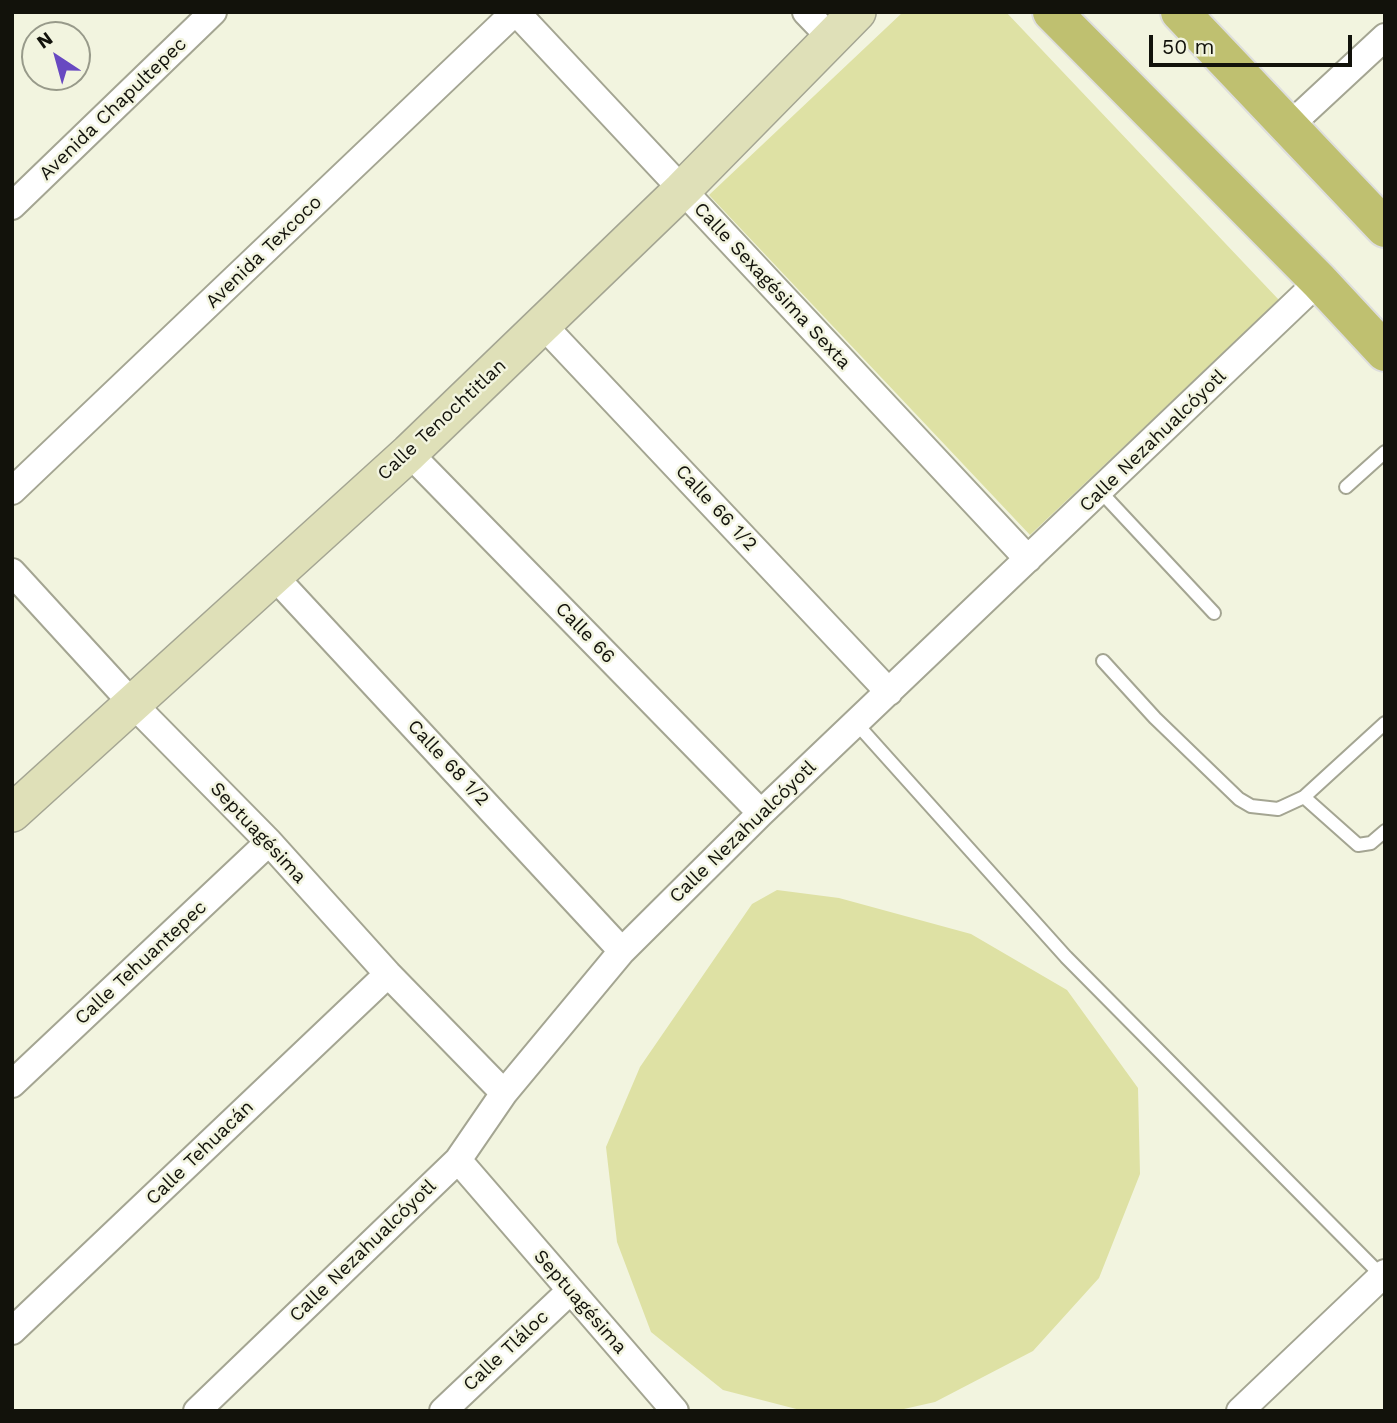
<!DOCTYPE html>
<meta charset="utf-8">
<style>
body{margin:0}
#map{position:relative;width:1397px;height:1423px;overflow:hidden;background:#f2f4df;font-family:"Work Sans",sans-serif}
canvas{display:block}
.frame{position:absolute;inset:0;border:14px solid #12120b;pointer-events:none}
.north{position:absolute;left:21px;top:21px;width:70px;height:70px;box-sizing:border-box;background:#f2f4df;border:2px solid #989a8a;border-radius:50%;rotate:324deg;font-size:19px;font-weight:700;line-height:28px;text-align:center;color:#12120b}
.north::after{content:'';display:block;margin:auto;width:24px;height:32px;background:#6849c1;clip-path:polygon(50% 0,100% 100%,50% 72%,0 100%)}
.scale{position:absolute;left:1149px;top:35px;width:203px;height:32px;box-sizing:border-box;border:4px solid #12120b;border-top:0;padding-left:9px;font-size:21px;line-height:24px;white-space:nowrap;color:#12120b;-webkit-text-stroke:5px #f2f4df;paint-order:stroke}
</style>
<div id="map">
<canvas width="1397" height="1423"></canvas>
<div class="frame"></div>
<div class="north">N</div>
<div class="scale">50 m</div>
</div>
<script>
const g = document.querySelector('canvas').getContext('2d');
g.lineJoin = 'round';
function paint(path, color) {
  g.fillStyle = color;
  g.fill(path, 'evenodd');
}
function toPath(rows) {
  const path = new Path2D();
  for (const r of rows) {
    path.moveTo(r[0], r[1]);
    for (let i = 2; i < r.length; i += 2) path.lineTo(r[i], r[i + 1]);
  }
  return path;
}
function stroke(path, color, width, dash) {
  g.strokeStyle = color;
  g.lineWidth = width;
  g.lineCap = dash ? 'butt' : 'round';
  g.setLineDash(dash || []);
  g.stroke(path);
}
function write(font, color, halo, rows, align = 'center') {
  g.font = font + ' "Work Sans",sans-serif';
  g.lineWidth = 5;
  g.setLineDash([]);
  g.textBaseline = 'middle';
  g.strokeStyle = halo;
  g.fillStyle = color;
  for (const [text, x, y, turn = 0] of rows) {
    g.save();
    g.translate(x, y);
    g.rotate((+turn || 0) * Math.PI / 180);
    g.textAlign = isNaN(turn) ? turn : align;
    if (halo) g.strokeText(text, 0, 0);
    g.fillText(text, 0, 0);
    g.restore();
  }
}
paint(toPath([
 [903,12,1006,12,1279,300,1030,535,709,195],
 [777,890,839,898,971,934,1067,990,1138,1088,1140,1174,1099,1278,1033,1351,935,1402,895,1411,804,1411,723,1390,651,1332,617,1242,606,1147,640,1067,752,904]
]), '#dee1a4');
const lane = toPath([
 [1346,487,1385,452],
 [1100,491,1214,613],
 [1103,661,1155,718,1239,799,1251,806,1278,809,1304,797],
 [856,723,1066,957,1382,1276],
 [1385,723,1304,797,1358,845,1371,843,1385,831]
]);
const street = toPath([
 [516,12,1028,559],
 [806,12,831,38],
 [1288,127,1385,37],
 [12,206,213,12],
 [543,325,889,692],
 [409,453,761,813],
 [12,491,515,12],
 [12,572,132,703,269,842,388,974,504,1093],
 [273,575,622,951],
 [12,1084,269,842],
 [458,1160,675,1411],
 [12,1331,388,974],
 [197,1411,458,1160,504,1093,622,951,761,813,1319,281],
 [443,1411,570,1291],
 [1240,1411,1385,1273]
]);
const secondary = toPath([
 [12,813,409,453,682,190,857,12]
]);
const primary = toPath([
 [1052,12,1319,281,1385,352],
 [1180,12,1385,228]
]);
stroke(lane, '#a4a592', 16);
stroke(street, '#a4a592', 30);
stroke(secondary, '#a4a592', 40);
stroke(primary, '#dededd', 42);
stroke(lane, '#fff', 12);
stroke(street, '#fff', 26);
stroke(secondary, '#dfe0b8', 37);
stroke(primary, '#bfc070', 38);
write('19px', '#12120b', '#f2f4df', [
 ["Avenida Chapultepec",113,109,-44],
 ["Avenida Texcoco",264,252,-44],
 ["Calle Sexagésima Sexta",772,286,47],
 ["Calle Tenochtitlan",442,420,-43],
 ["Calle Nezahualcóyotl",1153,441,-44],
 ["Calle 66 1/2",716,508,47],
 ["Calle 66",585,633,46],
 ["Calle 68 1/2",448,763,47],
 ["Calle Nezahualcóyotl",743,832,-44],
 ["Septuagésima",258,833,47],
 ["Calle Tehuantepec",141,963,-43],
 ["Calle Tehuacán",200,1153,-44],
 ["Calle Nezahualcóyotl",363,1251,-44],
 ["Septuagésima",580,1302,49],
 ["Calle Tláloc",506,1351,-43]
]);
</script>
